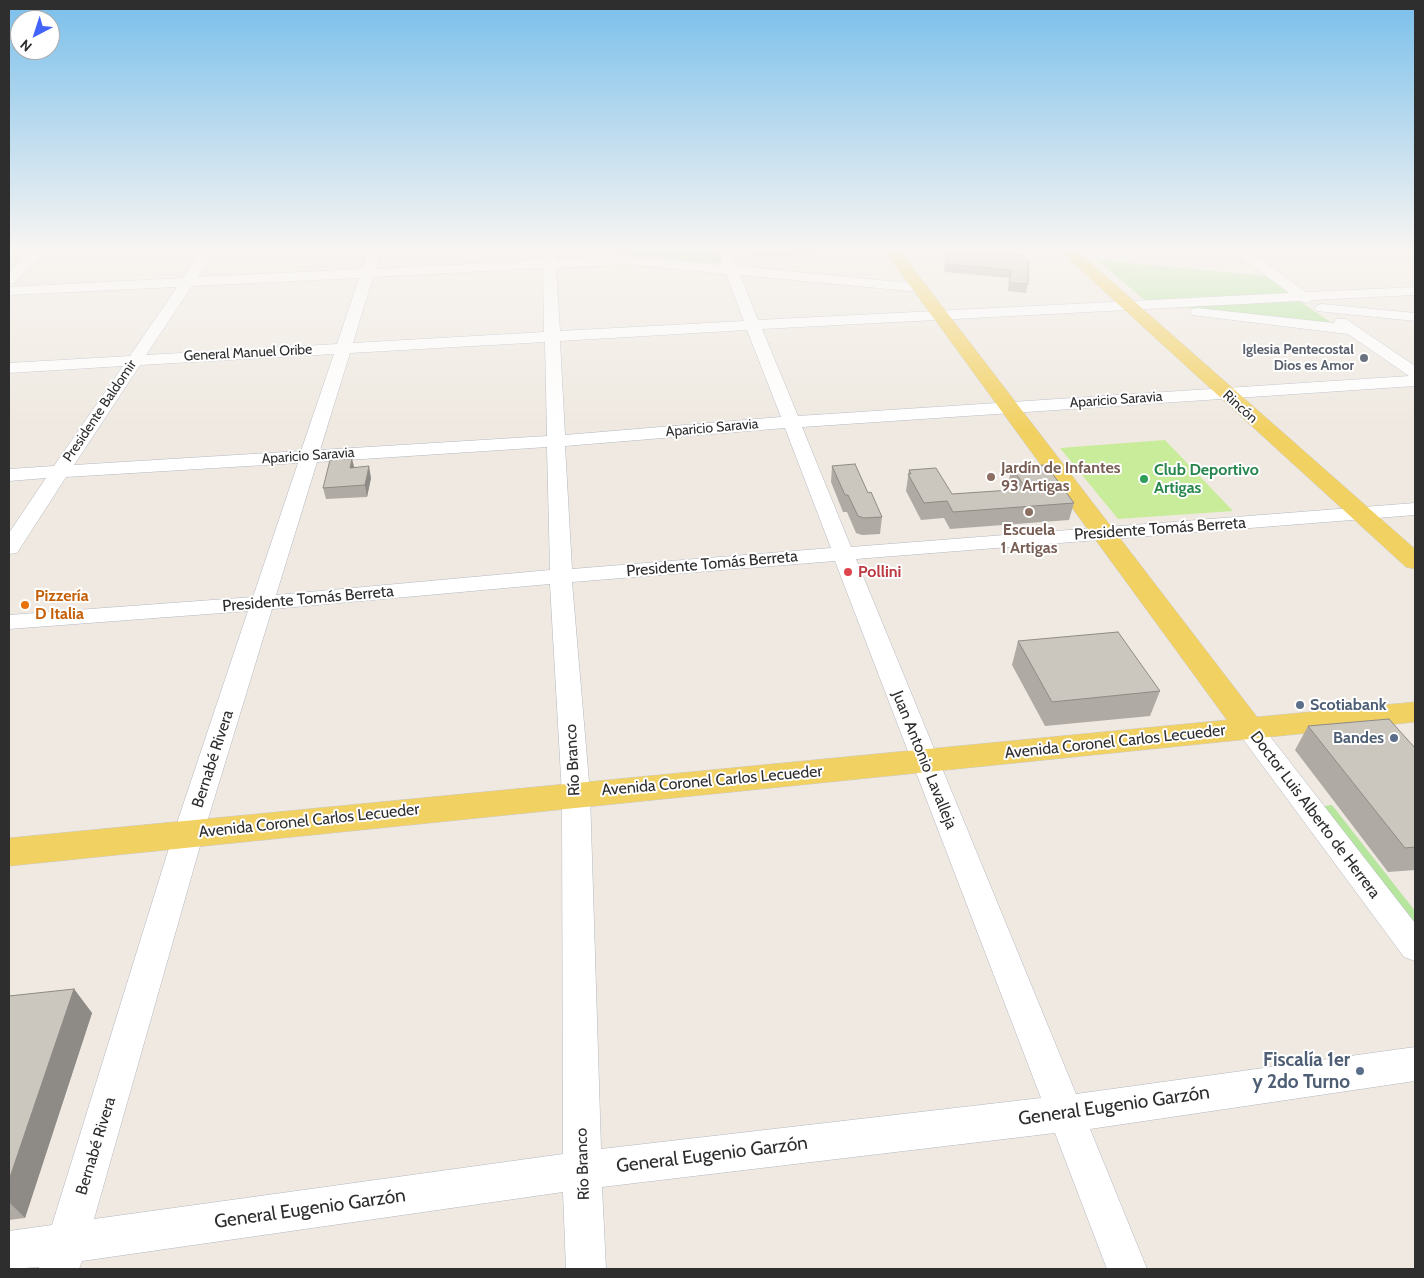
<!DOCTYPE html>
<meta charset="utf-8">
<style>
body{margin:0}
#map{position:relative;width:1424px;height:1278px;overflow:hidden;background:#efe9e1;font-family:Cabin,sans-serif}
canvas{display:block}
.frame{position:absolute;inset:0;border:10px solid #2e2e2e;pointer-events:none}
.north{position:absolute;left:10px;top:10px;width:50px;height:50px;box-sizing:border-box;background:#fff;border:1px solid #ababab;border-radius:50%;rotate:220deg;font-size:14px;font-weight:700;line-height:20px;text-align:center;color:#2e2e2e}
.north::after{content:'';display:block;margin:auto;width:18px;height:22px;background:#4264fb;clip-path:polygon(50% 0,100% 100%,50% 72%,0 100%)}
</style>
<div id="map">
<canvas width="1424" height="1278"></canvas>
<div class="frame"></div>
<div class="north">N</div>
</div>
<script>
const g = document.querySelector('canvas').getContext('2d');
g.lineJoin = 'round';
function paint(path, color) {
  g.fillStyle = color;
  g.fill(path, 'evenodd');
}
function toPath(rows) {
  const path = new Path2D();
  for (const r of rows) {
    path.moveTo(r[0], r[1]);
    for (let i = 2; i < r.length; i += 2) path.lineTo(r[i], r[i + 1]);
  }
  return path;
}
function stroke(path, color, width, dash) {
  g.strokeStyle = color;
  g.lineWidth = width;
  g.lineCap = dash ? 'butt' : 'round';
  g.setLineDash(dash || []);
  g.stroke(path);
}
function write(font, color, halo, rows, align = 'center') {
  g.font = font + ' Cabin,sans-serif';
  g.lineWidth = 4;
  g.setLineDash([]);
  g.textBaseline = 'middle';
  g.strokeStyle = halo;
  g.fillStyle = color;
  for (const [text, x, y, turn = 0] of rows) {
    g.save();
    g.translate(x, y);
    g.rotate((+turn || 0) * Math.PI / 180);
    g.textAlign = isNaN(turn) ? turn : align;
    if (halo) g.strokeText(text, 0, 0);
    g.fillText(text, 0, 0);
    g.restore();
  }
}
paint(toPath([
 [585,250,719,250,726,264],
 [1097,260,1266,276,1294,294,1147,302],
 [1296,299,1332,323,1327,324,1181,307],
 [1332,805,1415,911,1415,926,1406,922,1318,807]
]), '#b6e59e');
paint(toPath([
 [1165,440,1233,511,1118,519,1060,448]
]), '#c9ec9a');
const minor = toPath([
 [32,250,46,250,14,283,9,284,9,273,32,250],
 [202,250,215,250,198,277,362,269,368,250,381,250,376,269,543,260,542,250,556,250,556,260,614,255,722,265,717,250,730,250,736,266,920,284,927,288,920,292,740,275,758,320,1289,293,1232,250,1247,250,1306,292,1415,287,1415,295,1313,300,1307,303,1300,301,762,329,798,416,1409,376,1348,334,1192,315,1190,312,1192,309,1197,308,1334,323,1336,319,1346,319,1415,366,1415,386,802,427,851,547,1415,503,1415,515,856,559,1076,1094,1415,1047,1415,1081,1090,1129,1147,1269,1107,1269,1055,1133,602,1187,606,1269,566,1269,563,1192,82,1261,79,1269,39,1269,39,1267,9,1269,9,1231,52,1225,174,832,248,611,9,629,9,615,253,597,298,463,66,477,17,553,9,554,9,533,46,478,9,481,9,469,54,466,123,366,9,373,9,363,130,356,177,287,9,295,9,287,183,278,202,250],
 [626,264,726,274,744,321,560,331,556,268,626,264],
 [543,268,544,332,353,343,373,277,543,268],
 [359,278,337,344,146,355,192,286,359,278],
 [747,330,781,417,565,435,560,341,747,330],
 [545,342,547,436,320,450,350,353,545,342],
 [334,354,301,451,74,465,140,365,334,354],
 [785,428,831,548,572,569,565,446,785,428],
 [547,447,550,570,276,595,317,462,547,447],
 [835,561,1041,1098,601,1149,590,794,572,582,835,561],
 [550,584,562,794,563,1154,94,1219,204,832,272,609,550,584],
 [1400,250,1415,250,1415,259,1410,258,1400,250],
 [1322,304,1415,313,1415,321,1317,311,1315,308,1317,305,1322,304],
 [1249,719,1258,721,1415,923,1415,961,1404,957,1240,735,1236,728,1240,721,1249,719]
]);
const major = toPath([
 [884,250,899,250,1257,717,1415,702,1415,722,9,866,9,838,1227,720,884,250],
 [1059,250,1076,250,1415,549,1415,569,1406,567,1059,250]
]);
stroke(minor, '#b4b7c1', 1);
stroke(major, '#c9c9c9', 1);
paint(minor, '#fff');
paint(major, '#f2d163');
paint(toPath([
 [749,250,817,250,816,253,751,256],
 [1022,260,1028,284,1026,293,1008,291,1009,278,944,272,945,264],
 [832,466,868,493,882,517,880,534,862,535,856,533,847,512,843,512,831,482],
 [354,467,371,478,367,497,326,499,323,488],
 [1012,467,1074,503,1069,520,950,529,944,518,921,520,906,491,909,470,952,494,1012,490,1008,484],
 [1018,641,1160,691,1150,716,1045,726,1012,665],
 [1308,726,1415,748,1415,870,1388,872,1295,750],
 [74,989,92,1013,25,1218,9,1220,9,996]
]), '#afaba4');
paint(toPath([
 [352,459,355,470,350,468],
 [369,466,371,478,367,497,365,485],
 [74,989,92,1013,25,1218,9,1202,9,1180]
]), '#8e8b86');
const building = toPath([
 [949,250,969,250,1022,255,1022,260,1029,260,1028,284,1009,283,1011,270,945,264,949,250],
 [352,459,350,468,369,466,365,485,323,488,330,460,352,459],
 [855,464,868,493,871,492,882,517,864,518,858,516,848,495,845,495,832,466,855,464],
 [1046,465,1074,503,953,512,947,501,924,503,908,474,911,474,909,470,936,468,952,494,1026,489,1012,467,1046,465],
 [1118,632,1160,691,1052,702,1018,641,1118,632],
 [1389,719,1415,748,1415,847,1405,848,1308,726,1389,719],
 [74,989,9,1180,9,996,74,989]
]);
paint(building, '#cbc7bf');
stroke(building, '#8e8b86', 1);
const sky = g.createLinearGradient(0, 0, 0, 429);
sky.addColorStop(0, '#7abfeb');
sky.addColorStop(0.58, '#f8f5f2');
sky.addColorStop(1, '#f8f5f200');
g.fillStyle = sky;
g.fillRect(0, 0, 1424, 429);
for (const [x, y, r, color] of [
 [1364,358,5,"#6b7280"],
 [991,477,5,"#8d6e63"],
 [1144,479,5,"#2e9e5b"],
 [1029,512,5,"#8d6e63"],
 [848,572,5,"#e0444e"],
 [25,605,5,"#e8710a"],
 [1300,705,5,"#5c6f8a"],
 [1394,738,5,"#5c6f8a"],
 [1360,1071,5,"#5c6f8a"]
]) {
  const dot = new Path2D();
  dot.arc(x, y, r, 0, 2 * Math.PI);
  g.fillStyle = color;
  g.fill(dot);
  stroke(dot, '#fff', 2);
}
write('bold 14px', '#5b616d', '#fff', [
 ["Iglesia Pentecostal",1354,350],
 ["Dios es Amor",1354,366]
], 'right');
write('14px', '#2e2e2e', '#fff', [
 ["General Manuel Oribe",248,353,-3],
 ["Aparicio Saravia",1116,400,-4],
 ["Rincón",1240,407,42],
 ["Presidente Baldomir",100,411,-56],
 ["Aparicio Saravia",712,428,-5],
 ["Aparicio Saravia",308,456,-4]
]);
write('bold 16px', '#785e54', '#fff', [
 ["Jardín de Infantes",1001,468],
 ["93 Artigas",1001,486],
 ["Escuela",1029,530,"center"],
 ["1 Artigas",1029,548,"center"]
], 'left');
write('bold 16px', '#27864d', '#fff', [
 ["Club Deportivo",1154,470],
 ["Artigas",1154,488]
], 'left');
write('16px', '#2e2e2e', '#fff', [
 ["Presidente Tomás Berreta",1160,529,-4],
 ["Presidente Tomás Berreta",712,564,-5],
 ["Presidente Tomás Berreta",308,599,-5],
 ["Avenida Coronel Carlos Lecueder",1115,742,-6],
 ["Bernabé Rivera",213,759,-72],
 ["Río Branco",573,760,-93],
 ["Juan Antonio Lavalleja",924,760,68],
 ["Avenida Coronel Carlos Lecueder",712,781,-5],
 ["Doctor Luis Alberto de Herrera",1315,815,53],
 ["Avenida Coronel Carlos Lecueder",309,821,-6],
 ["Bernabé Rivera",96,1146,-73],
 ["Río Branco",583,1164,-92]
]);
write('bold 16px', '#be3a42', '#fff', [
 ["Pollini",858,572]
], 'left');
write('bold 16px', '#c56008', '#fff', [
 ["Pizzería",35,596],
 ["D Italia",35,614]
], 'left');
write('bold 16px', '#4e5e75', '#fff', [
 ["Scotiabank",1310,705],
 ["Bandes",1384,738,"right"]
], 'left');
write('bold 19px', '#4e5e75', '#fff', [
 ["Fiscalía 1er",1350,1060],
 ["y 2do Turno",1350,1082]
], 'right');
write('19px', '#2e2e2e', '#fff', [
 ["General Eugenio Garzón",1114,1106,-8],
 ["General Eugenio Garzón",712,1155,-7],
 ["General Eugenio Garzón",310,1209,-8]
]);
</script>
